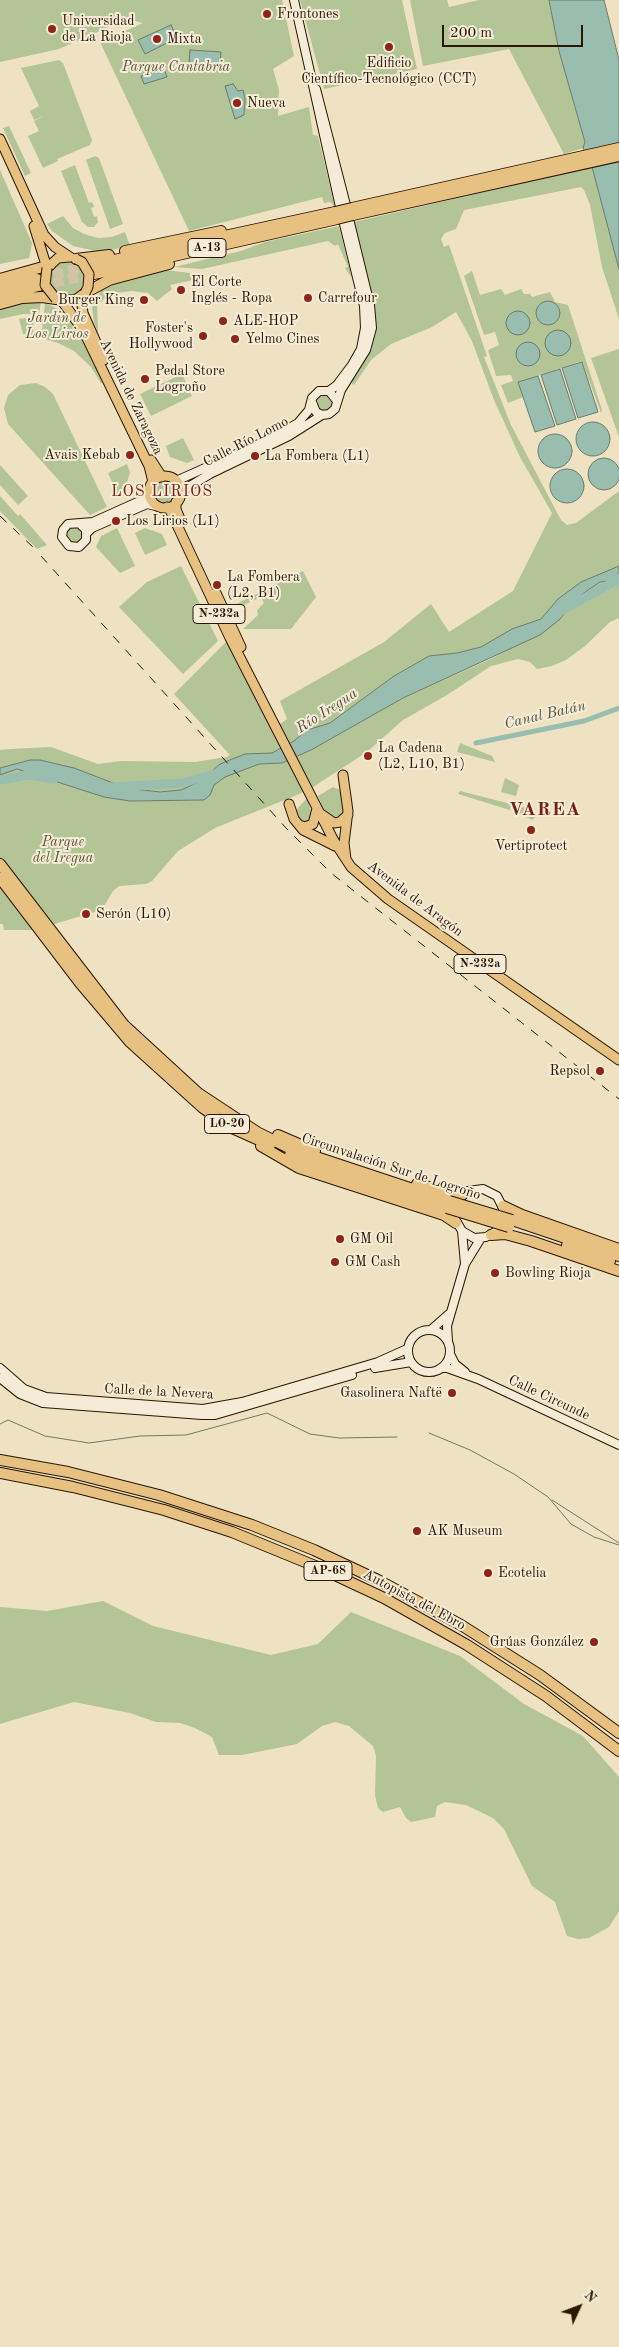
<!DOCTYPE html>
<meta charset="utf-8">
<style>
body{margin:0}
#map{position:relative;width:619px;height:2347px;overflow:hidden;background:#eee2c2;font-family:"Old Standard TT",serif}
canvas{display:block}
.north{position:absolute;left:554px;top:2282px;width:50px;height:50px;-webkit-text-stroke:4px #f4ecd7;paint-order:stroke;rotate:47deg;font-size:14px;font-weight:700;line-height:20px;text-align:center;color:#2b1600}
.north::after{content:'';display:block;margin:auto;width:18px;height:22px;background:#2b1600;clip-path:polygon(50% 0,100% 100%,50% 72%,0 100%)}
.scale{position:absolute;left:442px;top:25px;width:141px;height:22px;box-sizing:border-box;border:2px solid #2b1600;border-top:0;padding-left:6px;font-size:15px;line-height:18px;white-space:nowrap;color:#2b1600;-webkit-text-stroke:4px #f4ecd7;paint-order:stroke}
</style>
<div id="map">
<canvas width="619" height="2347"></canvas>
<div class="north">N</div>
<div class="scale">200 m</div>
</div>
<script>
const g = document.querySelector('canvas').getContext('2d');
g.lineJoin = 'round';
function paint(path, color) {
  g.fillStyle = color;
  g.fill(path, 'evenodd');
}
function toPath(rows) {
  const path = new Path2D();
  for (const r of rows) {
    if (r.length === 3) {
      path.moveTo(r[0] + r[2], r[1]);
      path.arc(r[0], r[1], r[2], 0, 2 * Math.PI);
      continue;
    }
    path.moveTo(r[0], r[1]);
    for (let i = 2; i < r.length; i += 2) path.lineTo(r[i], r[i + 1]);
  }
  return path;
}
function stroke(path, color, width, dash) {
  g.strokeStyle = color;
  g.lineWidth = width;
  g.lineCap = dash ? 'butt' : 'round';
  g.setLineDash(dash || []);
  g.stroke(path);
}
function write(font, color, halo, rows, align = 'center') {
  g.font = font + ' "Old Standard TT",serif';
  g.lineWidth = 4;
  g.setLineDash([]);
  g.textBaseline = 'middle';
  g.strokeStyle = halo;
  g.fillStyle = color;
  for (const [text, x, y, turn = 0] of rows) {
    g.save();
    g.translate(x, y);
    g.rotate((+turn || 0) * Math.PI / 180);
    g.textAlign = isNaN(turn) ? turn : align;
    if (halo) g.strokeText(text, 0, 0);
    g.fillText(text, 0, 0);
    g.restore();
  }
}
paint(toPath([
 [0,0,282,0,294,56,273,69,279,90,278,116,309,107,313,135,318,136,335,207,330,202,324,203,322,197,189,231,100,42,143,23,127,19,59,49,0,62],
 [300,0,402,0,417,69,324,89],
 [410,0,447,0,449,7,479,0,549,0,559,51,585,142,583,148,564,154,509,49,423,66],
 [59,60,63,63,92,140,90,145,57,159,58,161,43,168,28,136,39,131,34,121,44,116,34,120,30,111,39,106,21,68],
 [9,126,31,173,25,176,3,128],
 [95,156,99,158,123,224,110,229,86,160],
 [75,165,89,203,92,202,93,204,94,207,91,208,94,217,97,216,98,222,94,227,88,227,82,222,61,171],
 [592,167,619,269,619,319,602,267,590,205,584,190,581,187,464,210,456,229,445,233,441,239,444,247,449,245,487,356,484,357,511,425,561,520,567,525,576,523,619,491,619,566,581,582,558,599,541,619,512,629,481,647,457,653,429,656,394,676,330,723,310,729,294,741,272,753,245,754,220,764,201,781,181,790,160,792,126,788,74,768,40,760,29,760,0,768,0,750,10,749,51,747,98,764,121,761,195,762,227,757,230,755,174,694,230,638,272,729,287,719,280,701,384,642,431,604,449,632,513,591,552,513,520,457,494,400,472,341,456,312,432,327,391,344,371,360,354,385,350,381,367,352,354,222],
 [0,170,32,243,29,258,0,264],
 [63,216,73,228,84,234,98,238,112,237,125,232,130,246,100,252,73,246,52,231,47,224],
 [339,226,352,278,345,268,348,267,338,244,335,246,328,241,202,269,174,267,241,251,265,242],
 [67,279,17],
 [166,270,190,273,193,280,170,285,172,289,157,301,148,293,132,291,109,294,101,302,97,301,98,333,94,322,92,308,101,290,109,286,140,278,140,276],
 [472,271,480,295,501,289,505,295,521,289,524,294,530,294,532,297,550,292,555,302,568,305,602,410,601,413,582,361,518,382,523,397,508,403,501,385,513,381,511,375,496,376,488,350,499,345,495,332,484,335,464,276],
 [27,302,41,302,39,314,23,314,0,319,0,307],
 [45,303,64,312,71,320,104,382,101,383,91,367,74,351,58,343,41,338],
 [34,317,33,335,23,334,19,319],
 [619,349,619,437,591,358],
 [182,374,192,396,151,416,140,394],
 [36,383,45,387,53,394,107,507,90,515,8,424,4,408,8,395,20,385],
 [324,403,9],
 [183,438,194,460,187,463,170,457,166,446],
 [127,464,130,472,125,489,117,493,108,473],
 [0,465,28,496,18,505,0,485],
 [164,493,12],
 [0,496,18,516,20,514,47,545,37,549,0,511],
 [74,535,9],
 [117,528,135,566,120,573,96,547,101,536],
 [145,528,162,534,167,545,145,555,135,533],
 [181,566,218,641,183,674,119,607,147,582],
 [303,571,316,597,291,629,243,629,258,615,257,610,264,603,261,597,235,609,240,619,235,622,230,607],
 [619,580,619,618,610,622,585,646,566,660,552,666,537,669,530,662,518,659,491,666,447,695,403,720,367,752,313,787,297,795,215,828,178,851,152,881,146,884,119,886,113,891,104,906,95,912,34,930,4,930,3,924,0,924,0,775,7,771,17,769,104,797,130,801,204,800,214,785,225,777,259,764,282,763,311,750,403,698,493,658,516,645,536,637,559,620,581,595,600,582],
 [460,743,492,756,495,762,457,752],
 [505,778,519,785,516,796,501,792],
 [333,787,342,791,344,810,344,815,336,820,326,814,318,796],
 [460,791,511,804,510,810,458,794],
 [307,798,313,818,307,824,300,821,297,813,297,809],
 [515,805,530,809,537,816,532,820,514,811],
 [103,1601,153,1626,271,1655,318,1644,351,1612,460,1656,524,1704,583,1736,619,1777,619,1911,609,1927,589,1938,578,1939,567,1936,555,1902,532,1886,504,1829,493,1818,466,1805,445,1802,437,1806,435,1817,411,1822,406,1818,400,1807,383,1812,378,1808,375,1795,376,1756,373,1746,349,1726,335,1722,322,1726,297,1744,242,1755,219,1755,212,1737,195,1728,180,1723,156,1722,130,1713,74,1702,0,1724,0,1607,47,1611]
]), '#b3c497');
const water = toPath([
 [549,0,604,0,619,60,619,269,592,167,583,148,585,142,559,51,549,0],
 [171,25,177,38,145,54,138,40,171,25],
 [190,50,221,52,220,67,189,65,190,50],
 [164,69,167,77,144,84,141,76,164,69],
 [233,84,238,91,243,90,245,99,244,115,235,119,225,86,233,84],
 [548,313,12],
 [518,323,12],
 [558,343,13],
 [528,354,12],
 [582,362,598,412,578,418,562,368,582,362],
 [560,369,576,419,557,425,541,375,560,369],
 [538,376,555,426,535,432,518,382,538,376],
 [593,439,17],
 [555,451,17],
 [604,474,16],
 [567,486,17],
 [619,566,619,580,600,582,581,595,559,620,540,635,403,698,311,750,282,763,259,764,225,777,214,785,210,795,204,800,130,801,104,797,17,769,0,775,0,768,30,760,40,760,74,768,126,788,160,792,181,790,201,781,220,764,245,754,272,753,294,741,307,730,330,723,394,676,429,656,457,653,481,647,512,629,541,619,558,599,581,582,619,566]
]);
paint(water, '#99beb0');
stroke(water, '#6d7b6a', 1);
stroke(toPath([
 [0,1424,8,1420,45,1436,89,1443,140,1436,186,1435,267,1413,310,1434,339,1438,397,1437],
 [429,1433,470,1450,514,1474,548,1497,571,1524,594,1537,619,1545],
 [552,1500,619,1543]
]), '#6d7b6a', 1);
stroke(toPath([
 [476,743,584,721,619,708]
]), '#99beb0', 5);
stroke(toPath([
 [559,612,619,579],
 [0,780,28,775,54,779],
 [111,787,182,783,215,774]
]), '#99beb0', 9);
stroke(toPath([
 [39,278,91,265],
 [39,286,94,274]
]), '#d1c3a5', 10, [10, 5]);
const secondary = toPath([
 [294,0,340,207],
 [316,89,346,205],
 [329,391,337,385,352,365,361,349,365,328,364,306,344,224],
 [312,402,316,412,322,415,329,414,335,409,341,390,366,350,372,328,370,305,350,223],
 [176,481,272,438,298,423,309,410,312,398,319,391,329,391,337,401],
 [180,492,210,474,289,436,322,415],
 [80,524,86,530,86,540,79,547,69,546,62,537,63,530,68,524,93,522,142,500,149,492],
 [87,533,92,528,147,504,160,507],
 [459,1198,468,1191,483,1189,497,1196,504,1210],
 [455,1219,462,1231,474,1238,486,1237,495,1232],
 [462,1231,465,1264],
 [432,1329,449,1314],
 [429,1351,21],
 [448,1341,447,1326,465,1264,481,1238],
 [450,1354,455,1364,465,1372],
 [0,1368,24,1389,46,1397,203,1409,242,1402,378,1362,407,1349],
 [375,1368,411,1362],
 [441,1368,447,1368,478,1379,619,1445],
 [0,1378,20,1394,43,1403,202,1415,215,1415,352,1375]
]);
const primary = toPath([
 [0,139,44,235,55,247,70,257],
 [34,226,47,268],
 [47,268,58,258,70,257],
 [81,297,83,313,104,360],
 [59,300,75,300,85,293],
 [62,301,83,330,149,466,153,482],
 [151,460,162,477],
 [165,492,16],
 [176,502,176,509,180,519],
 [167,507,170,510,230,638,334,841,351,867,388,899,619,1060],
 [216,593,241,647],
 [343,775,348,811,344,843,346,859],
 [289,804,294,819,303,830,335,846],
 [321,814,334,823,340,822,348,815],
 [299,825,305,827,313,824,317,808]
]);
const motorway = toPath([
 [352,208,619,148],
 [353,215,619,156],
 [125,251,221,231],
 [76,259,109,255],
 [91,265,335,212],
 [94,274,337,219],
 [0,279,50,265],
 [0,287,37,279],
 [85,293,109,280,169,264],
 [0,295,39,286],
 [0,304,22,298,42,297,56,299],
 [0,864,124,1025,198,1093,257,1132,289,1148,449,1201],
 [0,878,80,983,130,1042,203,1108,232,1128,270,1145],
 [278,1135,315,1151],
 [261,1146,299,1168,444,1215,456,1223],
 [290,1155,315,1167,447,1208],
 [417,1184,462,1195],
 [503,1206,522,1215,619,1249],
 [512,1220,619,1256],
 [491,1235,505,1234,531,1241,619,1271],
 [567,1245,610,1261],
 [0,1460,68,1472,159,1495,252,1525,314,1550,378,1580,461,1625,540,1675,619,1733],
 [0,1473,73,1487,164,1510,232,1532,320,1568,384,1598,467,1645,546,1696,619,1751]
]);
stroke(secondary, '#2b1600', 10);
stroke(primary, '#2b1600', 11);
stroke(motorway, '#2b1600', 12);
stroke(secondary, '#f4ecd7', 8);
stroke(primary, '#e7c181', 9);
stroke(motorway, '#e7c181', 10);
stroke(toPath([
 [0,516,35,549],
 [41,556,286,828,331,873,619,1099]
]), '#2b1600', 1, [9, 9]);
const primaryBridge = toPath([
 [76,259,82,262,89,274,88,287,85,293],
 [47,268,45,285,56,299]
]);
const motorwayBridge = toPath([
 [335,212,352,208],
 [337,219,353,215],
 [449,1201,512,1220],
 [447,1208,509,1227]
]);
stroke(primaryBridge, '#2b1600', 11, []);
stroke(motorwayBridge, '#2b1600', 12, []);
stroke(primaryBridge, '#e7c181', 9);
stroke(motorwayBridge, '#e7c181', 10);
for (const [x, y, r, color] of [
 [267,14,5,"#8f2418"],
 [52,29,5,"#8f2418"],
 [157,39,5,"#8f2418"],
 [389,47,5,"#8f2418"],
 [237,103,5,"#8f2418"],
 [181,290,5,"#8f2418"],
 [308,298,5,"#8f2418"],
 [144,300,5,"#8f2418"],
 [223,321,5,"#8f2418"],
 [203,336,5,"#8f2418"],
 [235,339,5,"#8f2418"],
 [145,379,5,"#8f2418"],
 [130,455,5,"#8f2418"],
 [255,456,5,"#8f2418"],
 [116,521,5,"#8f2418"],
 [217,585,5,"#8f2418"],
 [368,756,5,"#8f2418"],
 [531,830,5,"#8f2418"],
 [86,914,5,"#8f2418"],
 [600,1071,5,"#8f2418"],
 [340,1239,5,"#8f2418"],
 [335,1262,5,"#8f2418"],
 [495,1273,5,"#8f2418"],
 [452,1393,5,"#8f2418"],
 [417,1531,5,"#8f2418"],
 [488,1573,5,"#8f2418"],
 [594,1642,5,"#8f2418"]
]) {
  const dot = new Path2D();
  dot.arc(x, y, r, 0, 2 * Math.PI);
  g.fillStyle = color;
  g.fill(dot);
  stroke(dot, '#f4ecd7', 2);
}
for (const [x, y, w] of [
 [207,248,38],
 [219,614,52],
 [480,964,52],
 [227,1124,45],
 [328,1571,48]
]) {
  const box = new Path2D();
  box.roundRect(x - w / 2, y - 9.5, w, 19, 4);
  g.fillStyle = '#f4ecd7';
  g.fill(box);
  stroke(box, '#2b1600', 1);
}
write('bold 12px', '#2b1600', null, [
 ["A-13",207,248],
 ["N-232a",219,614],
 ["N-232a",480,964],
 ["LO-20",227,1124],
 ["AP-68",328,1571]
]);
write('14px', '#2b1600', '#f4ecd7', [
 ["Frontones",277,14],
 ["Universidad",62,21],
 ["de La Rioja",62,37],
 ["Mixta",167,39],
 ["Edificio",389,63,"center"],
 ["Científico-Tecnológico (CCT)",389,79,"center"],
 ["Nueva",247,103],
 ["El Corte",191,282],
 ["Inglés - Ropa",191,298],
 ["Carrefour",318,298],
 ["Burger King",134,300,"right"],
 ["ALE-HOP",233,321],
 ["Foster's",193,328,"right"],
 ["Hollywood",193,344,"right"],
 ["Yelmo Cines",245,339],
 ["Pedal Store",155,371],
 ["Logroño",155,387],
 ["Avais Kebab",120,455,"right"],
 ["La Fombera (L1)",265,456],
 ["Los Lirios (L1)",126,521],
 ["La Fombera",227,577],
 ["(L2, B1)",227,593],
 ["La Cadena",378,748],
 ["(L2, L10, B1)",378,764],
 ["Vertiprotect",531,846,"center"],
 ["Serón (L10)",96,914],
 ["Repsol",590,1071,"right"],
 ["GM Oil",350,1239],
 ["GM Cash",345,1262],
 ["Bowling Rioja",505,1273],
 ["Gasolinera Naftë",442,1393,"right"],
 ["AK Museum",427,1531],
 ["Ecotelia",498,1573],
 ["Grúas González",584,1642,"right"]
], 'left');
write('italic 14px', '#5b5335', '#f4ecd7', [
 ["Parque Cantabria",176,67],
 ["Jardin de",57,318],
 ["Los Lirios",57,334],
 ["Parque",63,842],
 ["del Iregua",63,858]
]);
write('14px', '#2b1600', '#f4ecd7', [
 ["Avenida de Zaragoza",131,397,64],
 ["Calle Río Lomo",246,442,-27],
 ["Avenida de Aragón",415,899,37],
 ["Circunvalación Sur de Logroño",391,1167,18],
 ["Calle de la Nevera",159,1392,3],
 ["Calle Circunde",549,1398,25],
 ["Autopista del Ebro",414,1600,28]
]);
write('italic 15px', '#52513e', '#f4ecd7', [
 ["Río Iregua",327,711,-33],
 ["Canal Batán",545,715,-13]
]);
g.letterSpacing = '1px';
write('16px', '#7a1f14', '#f4ecd7', [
 ["LOS LIRIOS",162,492]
]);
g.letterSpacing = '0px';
g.letterSpacing = '1px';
write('bold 19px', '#7a1f14', '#f4ecd7', [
 ["VAREA",545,810]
]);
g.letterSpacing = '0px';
</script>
